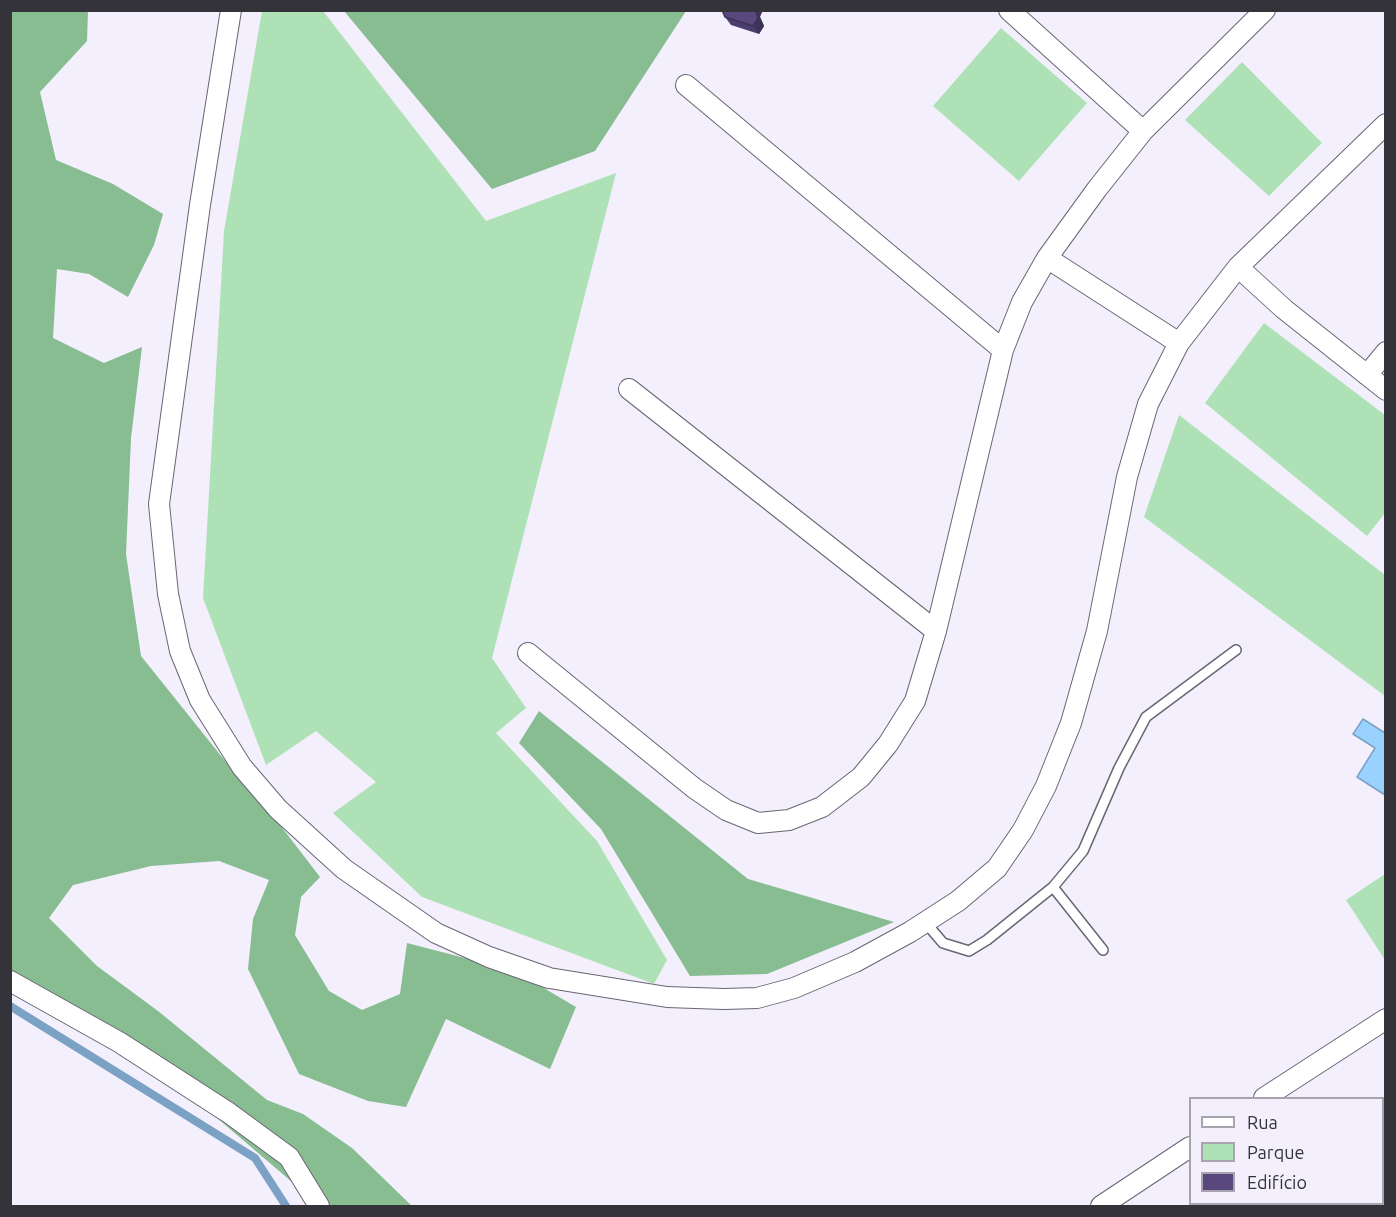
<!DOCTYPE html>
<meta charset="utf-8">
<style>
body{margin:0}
#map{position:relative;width:1396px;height:1217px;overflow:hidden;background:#f3effd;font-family:Ubuntu,sans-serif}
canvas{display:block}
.frame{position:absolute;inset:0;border:12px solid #343339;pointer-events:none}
.legend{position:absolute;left:1189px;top:1097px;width:195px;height:108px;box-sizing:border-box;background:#f3effd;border:2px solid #a7a4af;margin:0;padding:8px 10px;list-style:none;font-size:18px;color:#343339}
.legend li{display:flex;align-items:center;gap:12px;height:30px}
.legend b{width:30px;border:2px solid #a7a4af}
</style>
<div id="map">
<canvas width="1396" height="1217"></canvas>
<div class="frame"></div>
<ul class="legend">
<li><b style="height:8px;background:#fff"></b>Rua</li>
<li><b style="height:16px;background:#aee2b6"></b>Parque</li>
<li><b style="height:16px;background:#58487d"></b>Edifício</li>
</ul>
</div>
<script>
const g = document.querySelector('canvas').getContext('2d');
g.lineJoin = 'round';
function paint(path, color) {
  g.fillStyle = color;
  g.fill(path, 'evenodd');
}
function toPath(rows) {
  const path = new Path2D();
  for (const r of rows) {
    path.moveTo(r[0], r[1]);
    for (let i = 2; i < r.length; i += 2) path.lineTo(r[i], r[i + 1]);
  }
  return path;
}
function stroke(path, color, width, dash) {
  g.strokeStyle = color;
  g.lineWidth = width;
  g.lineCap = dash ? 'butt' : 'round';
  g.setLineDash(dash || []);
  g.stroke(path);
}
paint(toPath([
 [262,11,323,11,486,221,616,173,492,658,526,708,496,733,597,841,667,960,654,984,422,897,333,813,376,782,316,731,266,765,203,598,224,231],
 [1001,28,1087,103,1019,181,933,106],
 [1242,62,1322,143,1269,196,1185,120],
 [1264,323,1385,415,1385,513,1367,536,1205,403],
 [1179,415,1385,575,1385,696,1144,517],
 [1385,874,1385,960,1346,900]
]), '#aee2b6');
paint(toPath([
 [11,11,88,11,87,41,40,92,56,160,113,184,163,214,154,245,128,297,89,274,57,269,53,338,104,363,142,347,131,438,126,554,141,656,242,782,280,825,320,877,301,897,295,935,329,991,362,1010,400,994,407,943,515,971,576,1007,550,1069,446,1019,406,1107,368,1101,299,1074,248,969,253,919,269,880,219,861,151,866,73,885,49,918,97,966,158,1011,267,1100,303,1114,352,1148,412,1206,320,1206,147,1058,11,980],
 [344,11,686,11,595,151,492,189],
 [539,711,748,879,894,922,767,974,690,976,601,829,519,743]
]), '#87bd90');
const water = toPath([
 [1363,719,1385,733,1385,795,1357,777,1375,748,1353,734,1363,719]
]);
paint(water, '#99d1ff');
stroke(water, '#7ba2c4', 1.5);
stroke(toPath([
 [10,1006,255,1158,286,1206]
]), '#7ba2c4', 8);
const lane = toPath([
 [1053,887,1103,950],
 [925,922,943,943,969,951,987,940,1053,887,1083,851,1119,768,1146,717,1236,650]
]);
const street = toPath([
 [231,10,200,205,159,504,168,594,180,651,200,700,242,767,278,809,344,869,436,933,489,957,549,978,667,997,724,999,757,998,794,988,855,962,910,932,958,901,997,868,1023,830,1046,786,1071,723,1097,631,1127,477,1148,404,1179,343,1238,267,1386,124],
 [1009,10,1143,131],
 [686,85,1003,350],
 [1047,258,1179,343],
 [1238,267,1284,309,1386,390],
 [1367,375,1386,352],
 [629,389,936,631],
 [528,653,694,788,726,810,758,823,789,820,822,807,861,777,888,744,915,701,936,631,1003,350,1022,302,1047,258,1097,189,1143,131,1265,10],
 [10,981,119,1042,229,1113,289,1157,319,1206],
 [1264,1098,1386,1019],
 [1101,1206,1190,1147]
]);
stroke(lane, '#696674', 12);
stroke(street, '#696674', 22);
stroke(lane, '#fff', 9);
stroke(street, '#fff', 20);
paint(toPath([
 [725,17,760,17,764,26,759,34,731,25]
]), '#4c3e6c');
paint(toPath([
 [755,10,763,10,760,17,764,26,759,34,753,26]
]), '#3e3258');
const building = toPath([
 [722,10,755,10,758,18,753,26,725,17,722,10]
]);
paint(building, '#58487d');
stroke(building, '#3e3258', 1.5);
</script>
